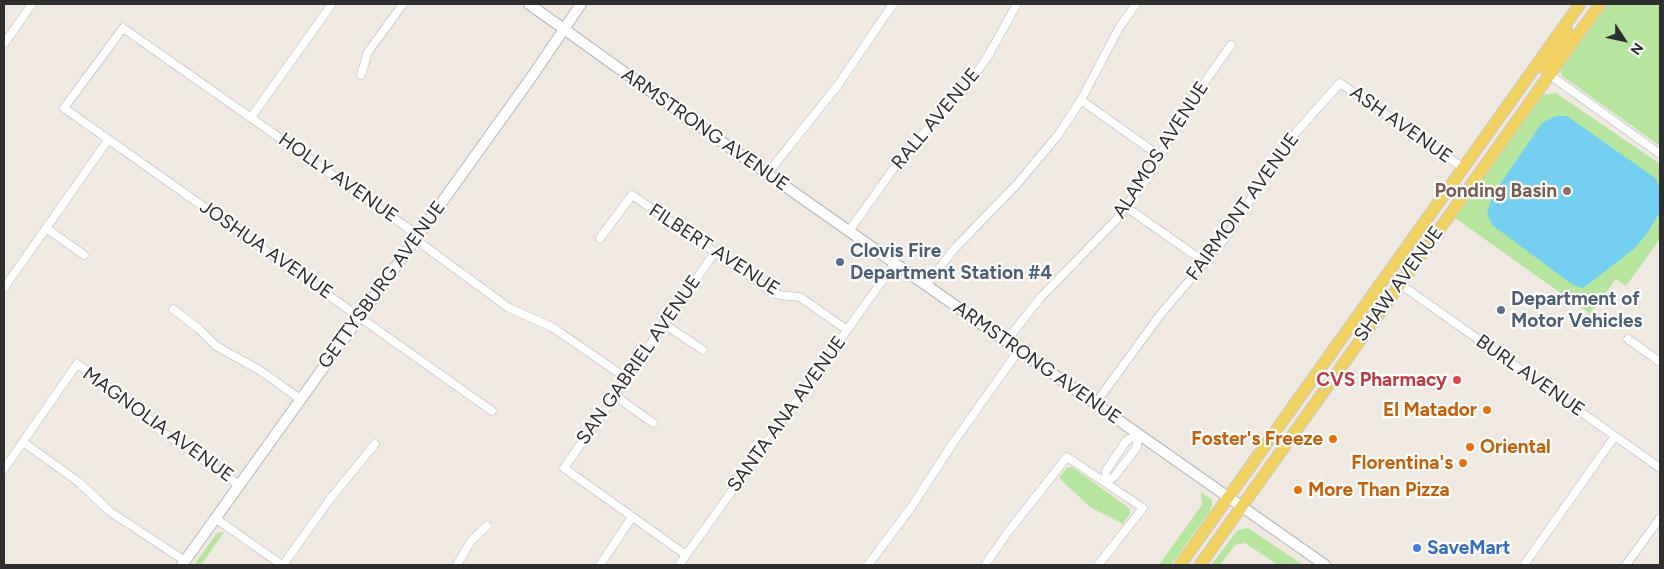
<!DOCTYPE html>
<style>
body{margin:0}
#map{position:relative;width:1664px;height:569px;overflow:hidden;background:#efe9e1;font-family:Figtree,sans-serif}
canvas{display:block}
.frame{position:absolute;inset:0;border:5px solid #2e2e2e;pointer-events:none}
.north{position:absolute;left:1599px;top:15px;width:50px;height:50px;-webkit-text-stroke:4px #fff;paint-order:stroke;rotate:125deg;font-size:14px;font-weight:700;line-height:20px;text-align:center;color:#2e2e2e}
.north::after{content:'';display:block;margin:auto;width:18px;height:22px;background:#2e2e2e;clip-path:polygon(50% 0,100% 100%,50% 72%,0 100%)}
</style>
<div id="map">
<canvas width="1664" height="569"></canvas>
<div class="frame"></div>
<div class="north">N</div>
</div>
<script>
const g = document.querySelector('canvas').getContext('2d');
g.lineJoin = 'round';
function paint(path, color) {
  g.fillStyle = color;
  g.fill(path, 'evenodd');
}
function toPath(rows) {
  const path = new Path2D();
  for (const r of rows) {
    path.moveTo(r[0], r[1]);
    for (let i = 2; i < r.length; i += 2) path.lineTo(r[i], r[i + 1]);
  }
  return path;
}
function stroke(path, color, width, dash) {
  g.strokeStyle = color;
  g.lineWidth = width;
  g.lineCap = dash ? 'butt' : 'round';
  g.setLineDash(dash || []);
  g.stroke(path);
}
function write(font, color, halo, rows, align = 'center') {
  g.font = font + ' Figtree,sans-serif';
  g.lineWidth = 4.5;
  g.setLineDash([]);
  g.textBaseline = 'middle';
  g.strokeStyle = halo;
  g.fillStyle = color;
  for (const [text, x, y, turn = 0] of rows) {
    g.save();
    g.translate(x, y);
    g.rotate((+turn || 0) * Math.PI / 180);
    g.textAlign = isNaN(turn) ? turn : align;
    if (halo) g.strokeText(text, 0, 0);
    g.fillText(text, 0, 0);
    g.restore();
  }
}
paint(toPath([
 [1608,4,1660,4,1660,146,1562,76,1561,70],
 [1556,93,1660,164,1660,239,1626,286,1616,279,1590,314,1455,218,1543,95],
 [1072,467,1129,508,1130,513,1123,524,1090,507,1059,478,1067,468],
 [1201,492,1212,500,1212,505,1209,512,1171,565,1159,565,1202,505],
 [1248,528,1303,565,1278,565,1245,543,1235,545,1220,565,1211,565,1238,530],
 [224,532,201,565,194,565,217,533]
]), '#b6e59e');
paint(toPath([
 [1556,116,1567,116,1655,178,1660,187,1660,212,1648,232,1634,249,1583,288,1573,285,1492,225,1487,213,1492,196,1542,123]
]), '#75cff0');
const street = toPath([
 [4,44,32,4],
 [361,75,368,52,403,4],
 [1550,75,1660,154],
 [1081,100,1161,157],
 [252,116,332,4],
 [767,174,838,85,893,4],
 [1126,207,1206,263],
 [46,228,84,255],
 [849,231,901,158,964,90,988,56,1017,4],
 [600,238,632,195,773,292,779,295,800,297,847,330],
 [1400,284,1660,468],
 [926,285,955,248,1018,183,1058,135,1081,100,1119,28,1136,4],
 [4,288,108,140],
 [173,309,199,329,216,346,261,371,300,399],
 [664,324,703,350],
 [1628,339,1660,362],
 [1006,341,1041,297,1116,220,1147,178,1188,106,1231,45],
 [614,395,653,423],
 [1095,404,1160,315,1226,237,1290,139,1340,83,1462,167],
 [492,411,64,108,123,28,408,228,423,245,509,308,552,327,626,378],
 [23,442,80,483,109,511,185,561],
 [4,469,77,364,135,406,161,431,239,485],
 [1105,482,1114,477,1137,447,1138,434],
 [1105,482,1106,471,1126,441,1138,434],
 [215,518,282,565],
 [686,555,564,468,715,252],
 [283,565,330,499,375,444],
 [457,565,471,541,487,526],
 [600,565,632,517],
 [679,565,895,263],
 [868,565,910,509,955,440,1019,350],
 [985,565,1008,532,1067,457,1143,508,1098,565],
 [1524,565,1615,436],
 [1626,565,1660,518]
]);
const secondary = toPath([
 [529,4,695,123,1325,565],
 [182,565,533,75,581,4]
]);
const primary = toPath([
 [1550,75,1545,69,1568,36,1565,25],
 [1180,565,1580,4],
 [1200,565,1600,4]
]);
stroke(street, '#b4b7c1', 9);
stroke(secondary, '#b4b7c1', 12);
stroke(primary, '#c9c9c9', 13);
stroke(street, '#fff', 8);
stroke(secondary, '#fff', 10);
stroke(primary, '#f2d163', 11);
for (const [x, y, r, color] of [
 [1567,191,5,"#8d6e63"],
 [840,262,5,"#5c6f8a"],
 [1501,310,5,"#5c6f8a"],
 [1457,380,5,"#e0444e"],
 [1487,410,5,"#e8710a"],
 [1333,439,5,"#e8710a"],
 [1470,447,5,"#e8710a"],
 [1463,463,5,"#e8710a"],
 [1298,490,5,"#e8710a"],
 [1417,548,5,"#3f7fe0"]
]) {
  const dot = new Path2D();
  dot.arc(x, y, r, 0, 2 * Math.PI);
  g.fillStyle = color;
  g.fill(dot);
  stroke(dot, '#fff', 2);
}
write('19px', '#2e2e2e', '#fff', [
 ["RALL AVENUE",936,119,-50],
 ["ASH AVENUE",1401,125,35],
 ["ARMSTRONG AVENUE",705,130,35],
 ["ALAMOS AVENUE",1161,150,-57],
 ["HOLLY AVENUE",338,178,35],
 ["FAIRMONT AVENUE",1243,207,-54],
 ["JOSHUA AVENUE",266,250,35],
 ["FILBERT AVENUE",714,250,33],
 ["SHAW AVENUE",1399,284,-54],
 ["GETTYSBURG AVENUE",382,285,-54],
 ["SAN GABRIEL AVENUE",639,360,-55],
 ["ARMSTRONG AVENUE",1037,363,35],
 ["BURL AVENUE",1530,376,35],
 ["SANTA ANA AVENUE",787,414,-54],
 ["MAGNOLIA AVENUE",158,425,36]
]);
write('bold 19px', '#785e54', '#fff', [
 ["Ponding Basin",1557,191]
], 'right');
write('bold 19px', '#4e5e75', '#fff', [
 ["Clovis Fire",850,251],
 ["Department Station #4",850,273],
 ["Department of",1511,299],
 ["Motor Vehicles",1511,321]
], 'left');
write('bold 19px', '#be3a42', '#fff', [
 ["CVS Pharmacy",1447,380]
], 'right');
write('bold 19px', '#c56008', '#fff', [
 ["El Matador",1477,410],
 ["Foster's Freeze",1323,439],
 ["Oriental",1480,447,"left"],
 ["Florentina's",1453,463],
 ["More Than Pizza",1308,490,"left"]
], 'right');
write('bold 19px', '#366cbe', '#fff', [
 ["SaveMart",1427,548]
], 'left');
</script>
